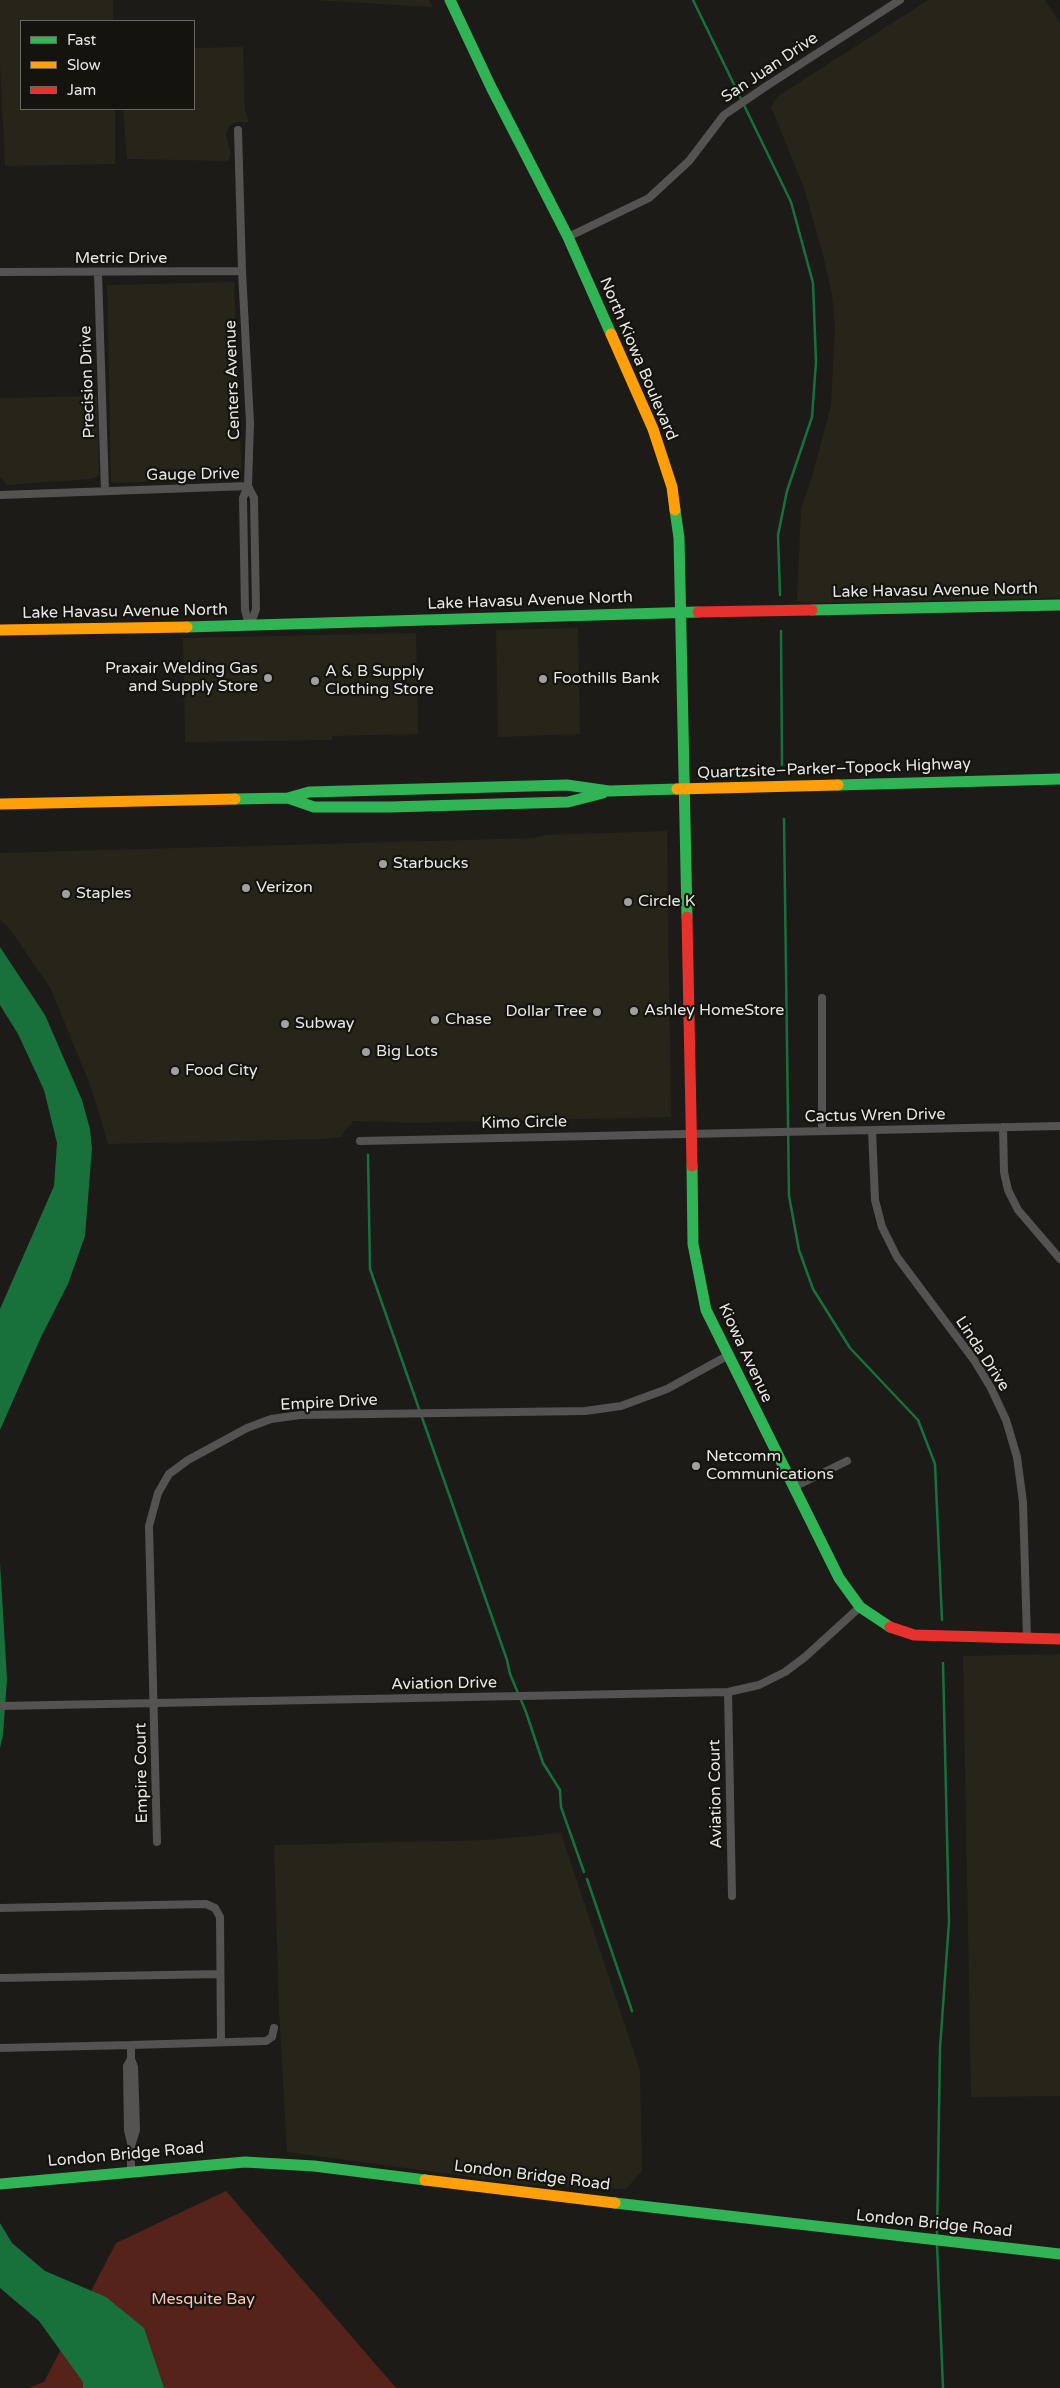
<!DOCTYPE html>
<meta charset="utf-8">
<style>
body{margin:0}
#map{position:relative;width:1060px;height:2388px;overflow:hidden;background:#1c1b18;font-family:"Varela Round",sans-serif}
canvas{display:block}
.legend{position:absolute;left:20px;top:20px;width:175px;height:90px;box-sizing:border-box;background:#14130e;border:1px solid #696863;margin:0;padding:6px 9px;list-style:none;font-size:15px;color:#e8e7e3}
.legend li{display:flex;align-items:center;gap:10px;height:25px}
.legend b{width:25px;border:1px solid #696863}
</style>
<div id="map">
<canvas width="1060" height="2388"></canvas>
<ul class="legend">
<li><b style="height:6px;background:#30b455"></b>Fast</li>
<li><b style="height:6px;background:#ff9f0a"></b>Slow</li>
<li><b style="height:6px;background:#e5322d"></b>Jam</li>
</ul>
</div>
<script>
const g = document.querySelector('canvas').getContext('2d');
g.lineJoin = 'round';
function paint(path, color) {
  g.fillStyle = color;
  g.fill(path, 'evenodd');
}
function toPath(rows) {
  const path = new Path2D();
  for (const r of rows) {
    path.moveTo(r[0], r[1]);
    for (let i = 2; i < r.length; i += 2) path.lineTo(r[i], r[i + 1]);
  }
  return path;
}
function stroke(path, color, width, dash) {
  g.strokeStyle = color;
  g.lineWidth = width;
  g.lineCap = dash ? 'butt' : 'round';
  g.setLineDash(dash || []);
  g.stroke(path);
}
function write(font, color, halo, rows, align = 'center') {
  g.font = font + ' "Varela Round",sans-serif';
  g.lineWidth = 4.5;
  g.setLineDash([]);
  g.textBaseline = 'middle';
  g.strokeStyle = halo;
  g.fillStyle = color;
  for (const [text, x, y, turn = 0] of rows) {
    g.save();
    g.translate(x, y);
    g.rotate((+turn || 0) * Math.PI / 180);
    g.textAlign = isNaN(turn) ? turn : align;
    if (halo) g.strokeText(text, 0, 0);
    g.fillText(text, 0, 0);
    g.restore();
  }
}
paint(toPath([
 [0,0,113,0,113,21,21,21,21,109,115,109,115,164,5,166,0,65],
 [312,0,429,0,433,7],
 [928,0,1045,0,1060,23,1060,598,813,603,797,601,801,508,812,477,831,405,835,325,832,295,822,251,804,188,771,107,778,96],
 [243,47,245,110,249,122,236,122,229,126,226,135,231,154,228,161,127,159,123,109,194,109,194,48],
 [234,282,242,478,111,483,107,285],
 [97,396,99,476,90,479,7,485,0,477,0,398],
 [578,628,580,734,498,737,496,630],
 [416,633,418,734,332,736,332,740,185,742,183,638],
 [667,831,671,1117,413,1123,352,1121,351,1126,346,1129,341,1137,326,1139,108,1144,92,1090,51,989,9,928,0,920,0,853,535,838,544,835],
 [1060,1654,1060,2096,971,2097,963,1656],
 [561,1833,640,2070,642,2171,626,2189,531,2185,287,2152,279,2010,274,1845,488,1840]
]), '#27241a');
paint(toPath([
 [226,2191,396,2388,29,2388,44,2382,116,2243]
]), '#56231a');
paint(toPath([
 [0,947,45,1015,82,1100,90,1129,92,1149,85,1236,68,1284,41,1337,0,1430,0,1309,54,1186,57,1143,44,1090,18,1034,0,1005],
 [0,1563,7,1679,3,1735,0,1748],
 [0,2223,12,2243,45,2271,106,2297,144,2328,164,2388,83,2388,83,2382,39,2321,0,2288]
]), '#18713a');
stroke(toPath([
 [693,0,791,202,813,283,816,362,812,417,787,491,778,535,780,595],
 [781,631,782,765],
 [784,819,789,1196,799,1250,813,1289,850,1348,918,1420,935,1464,942,1620],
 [368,1155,370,1269,507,1660,510,1674,526,1712,543,1763,560,1790,561,1807,584,1872],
 [587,1879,632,2011],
 [937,2236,940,2048,949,1922,943,1663],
 [937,2244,943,2388]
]), '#18713a', 2.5);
stroke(toPath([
 [238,130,242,271,250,423,248,486,254,498,256,609,250,626],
 [568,237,649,198,689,161,724,115,768,85,900,0],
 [0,272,242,271],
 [98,273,105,491],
 [248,486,243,498,245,610,249,625],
 [0,495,248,486],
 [1003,1127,1004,1172,1008,1190,1018,1210,1060,1259],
 [822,1130,822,998],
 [872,1130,875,1200,882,1227,897,1257,974,1360,991,1388,1006,1420,1017,1457,1023,1502,1027,1639],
 [360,1141,1060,1126],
 [794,1487,847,1461],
 [728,1692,732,1896],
 [0,1706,728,1692,759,1685,785,1672,805,1657,860,1607],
 [157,1842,149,1526,158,1493,169,1474,188,1460,247,1428,271,1419,300,1415,585,1411,621,1406,667,1389,727,1356],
 [0,1908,206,1904,215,1908,220,1917,221,2042],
 [0,1978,220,1974],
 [0,2048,131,2045],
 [131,2143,128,2130,127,2066,131,2059],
 [131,2170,131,2146,136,2130,134,2067,131,2059,131,2045,266,2041,272,2037,274,2028]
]), '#545352', 8);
stroke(toPath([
 [450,0,491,87,568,237,611,334],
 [675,510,679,538,687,917],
 [812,610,1060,605],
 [187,627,698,612],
 [838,785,1060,779],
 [288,798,314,807,390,807,568,802,603,793],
 [235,799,288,798,309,792,567,785,609,791,677,789],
 [692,1166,693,1244,706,1310,839,1578,860,1607,890,1627],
 [0,2184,245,2162,314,2166,425,2180],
 [615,2203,1060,2254]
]), '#30b455', 11);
stroke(toPath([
 [611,334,653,429,672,487,675,510],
 [0,630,187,627],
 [677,789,838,785],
 [0,804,235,799],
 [425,2180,615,2203]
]), '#ff9f0a', 11);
stroke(toPath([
 [698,612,812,610],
 [687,917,692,1166],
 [890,1627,914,1635,1060,1639]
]), '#e5322d', 11);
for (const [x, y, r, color] of [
 [268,678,5,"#a1a09c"],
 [543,679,5,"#a1a09c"],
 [315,681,5,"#a1a09c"],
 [383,864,5,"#a1a09c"],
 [246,888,5,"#a1a09c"],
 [66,894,5,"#a1a09c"],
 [628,902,5,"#a1a09c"],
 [634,1011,5,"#a1a09c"],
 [597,1012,5,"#a1a09c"],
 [435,1020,5,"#a1a09c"],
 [285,1024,5,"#a1a09c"],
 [366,1052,5,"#a1a09c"],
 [175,1071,5,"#a1a09c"],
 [696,1466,5,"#a1a09c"]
]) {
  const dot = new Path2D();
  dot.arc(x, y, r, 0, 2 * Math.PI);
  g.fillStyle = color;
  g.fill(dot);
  stroke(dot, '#14130e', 2);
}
write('16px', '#e8e7e3', '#14130e', [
 ["San Juan Drive",770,68,-34],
 ["Metric Drive",121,259],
 ["North Kiowa Boulevard",638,359,67],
 ["Centers Avenue",233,380,-92],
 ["Precision Drive",88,382,-92],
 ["Gauge Drive",193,475,-1],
 ["Lake Havasu Avenue North",935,591,-1],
 ["Lake Havasu Avenue North",530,601,-2],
 ["Lake Havasu Avenue North",125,612,-1],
 ["Quartzsite–Parker–Topock Highway",834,769,-2],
 ["Cactus Wren Drive",875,1116,-1],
 ["Kimo Circle",524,1123,-1],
 ["Kiowa Avenue",745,1353,65],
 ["Linda Drive",982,1354,57],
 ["Empire Drive",329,1403,-3],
 ["Aviation Drive",444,1684,-1],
 ["Empire Court",142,1773,-91],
 ["Aviation Court",716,1794,-91],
 ["London Bridge Road",126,2155,-5],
 ["London Bridge Road",532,2176,7],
 ["London Bridge Road",934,2224,6]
]);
write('16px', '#e8e7e3', '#14130e', [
 ["Praxair Welding Gas",258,669,"right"],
 ["and Supply Store",258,687,"right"],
 ["A & B Supply",325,672],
 ["Clothing Store",325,690],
 ["Foothills Bank",553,679],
 ["Starbucks",393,864],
 ["Verizon",256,888],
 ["Staples",76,894],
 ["Circle K",638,902],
 ["Ashley HomeStore",644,1011],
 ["Dollar Tree",587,1012,"right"],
 ["Chase",445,1020],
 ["Subway",295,1024],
 ["Big Lots",376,1052],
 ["Food City",185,1071],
 ["Netcomm",706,1457],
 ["Communications",706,1475]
], 'left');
write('16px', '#fac5ba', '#14130e', [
 ["Mesquite Bay",203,2300]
]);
</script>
